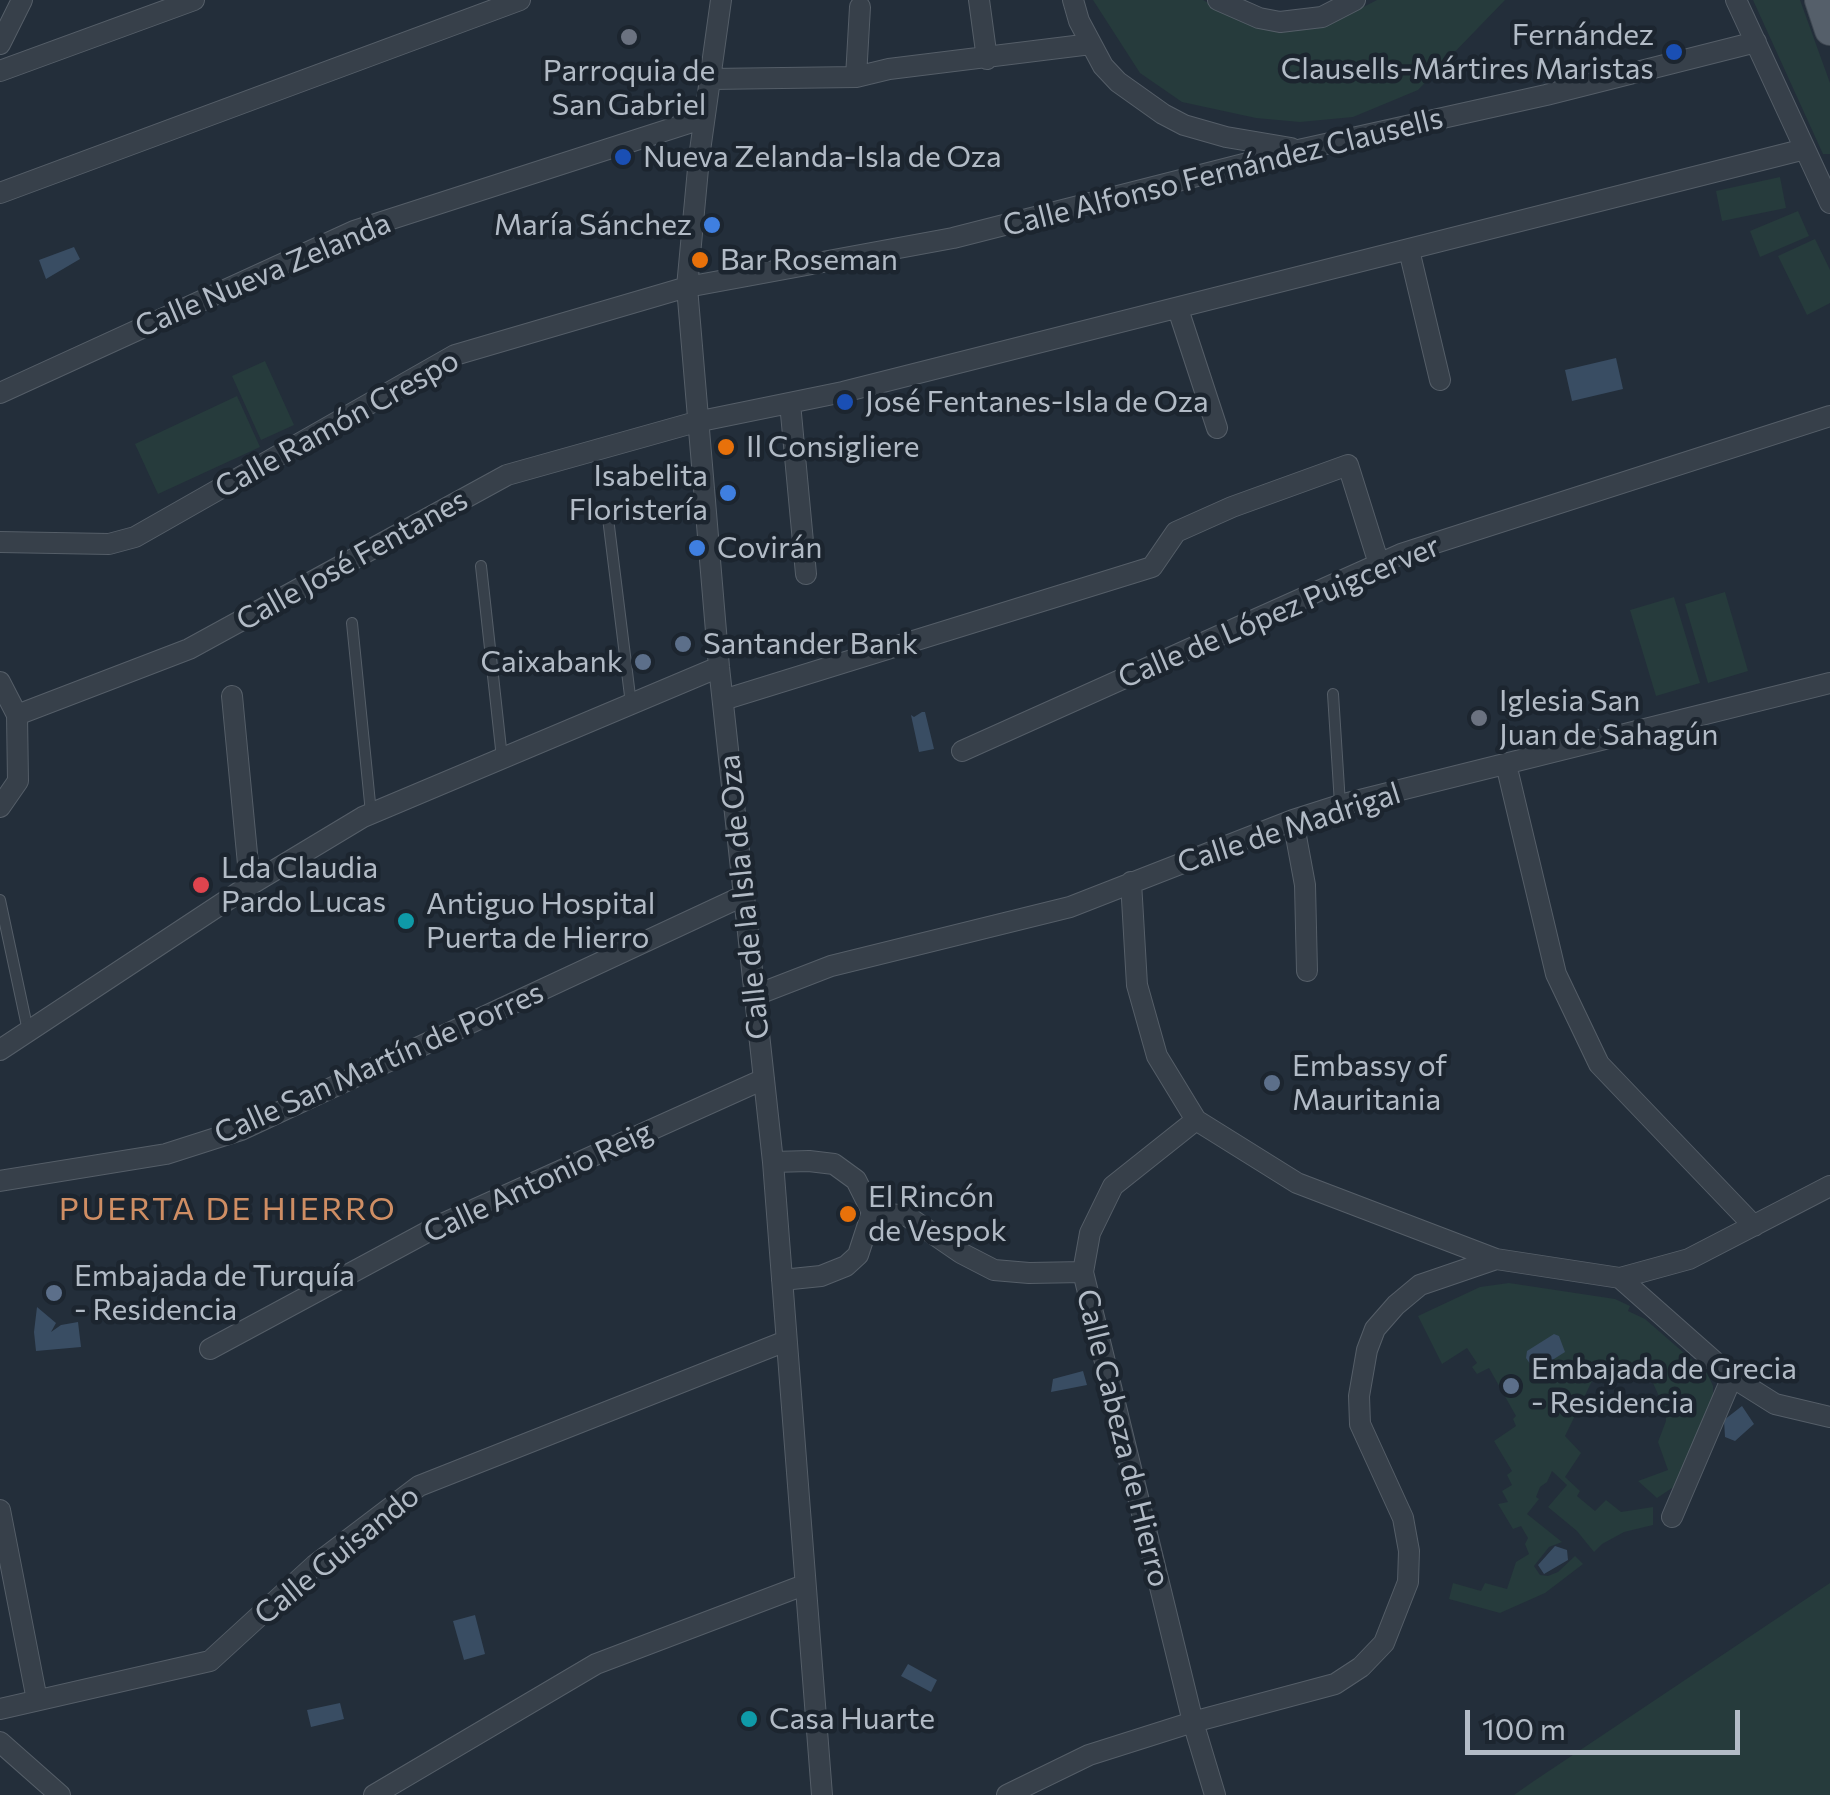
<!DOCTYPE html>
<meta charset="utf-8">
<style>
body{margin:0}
#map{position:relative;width:1830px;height:1795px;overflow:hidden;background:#232e3a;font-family:Commissioner,sans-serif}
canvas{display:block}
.scale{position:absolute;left:1465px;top:1710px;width:275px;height:45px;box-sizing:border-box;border:5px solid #b2bbc6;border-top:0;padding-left:12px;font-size:30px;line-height:35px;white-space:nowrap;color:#b2bbc6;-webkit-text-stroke:8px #1c252f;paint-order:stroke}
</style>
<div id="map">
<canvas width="1830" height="1795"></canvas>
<div class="scale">100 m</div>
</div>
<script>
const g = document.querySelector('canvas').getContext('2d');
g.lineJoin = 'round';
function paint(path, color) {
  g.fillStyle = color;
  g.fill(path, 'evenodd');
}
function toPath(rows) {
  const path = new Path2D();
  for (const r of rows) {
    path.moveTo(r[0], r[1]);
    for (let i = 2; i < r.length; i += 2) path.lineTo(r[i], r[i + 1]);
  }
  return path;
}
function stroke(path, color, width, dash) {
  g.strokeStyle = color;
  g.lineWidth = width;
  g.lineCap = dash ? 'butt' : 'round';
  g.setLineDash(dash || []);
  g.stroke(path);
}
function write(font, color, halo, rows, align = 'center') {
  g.font = font + ' Commissioner,sans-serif';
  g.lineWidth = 9;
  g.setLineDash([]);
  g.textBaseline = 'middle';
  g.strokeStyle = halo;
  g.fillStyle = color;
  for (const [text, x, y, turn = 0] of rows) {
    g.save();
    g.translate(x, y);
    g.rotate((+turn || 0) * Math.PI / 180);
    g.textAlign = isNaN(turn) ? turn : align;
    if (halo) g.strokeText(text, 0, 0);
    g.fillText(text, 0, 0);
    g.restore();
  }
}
paint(toPath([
 [1093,0,1203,0,1240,21,1289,31,1332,23,1377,0,1505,0,1418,90,1353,117,1300,122,1256,118,1182,102,1140,73],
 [1753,0,1800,0,1830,83,1830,154,1823,154],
 [1780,177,1786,208,1722,221,1716,191],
 [1798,211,1809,236,1760,257,1750,231],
 [1815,239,1830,270,1830,303,1807,315,1778,256],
 [265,361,294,425,261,440,232,376],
 [237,396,260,447,158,494,135,444],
 [1725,592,1748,671,1708,683,1685,604],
 [1674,597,1700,683,1656,696,1630,610],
 [1509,1283,1615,1299,1630,1306,1628,1311,1645,1319,1707,1373,1713,1386,1713,1396,1675,1486,1657,1498,1638,1481,1668,1470,1658,1442,1666,1421,1666,1412,1653,1383,1618,1362,1593,1379,1565,1436,1581,1453,1565,1477,1580,1491,1577,1496,1595,1511,1606,1500,1621,1512,1653,1507,1653,1525,1624,1532,1602,1544,1594,1552,1577,1531,1548,1507,1567,1485,1552,1471,1547,1482,1540,1487,1536,1497,1539,1499,1527,1514,1562,1542,1549,1547,1534,1566,1540,1575,1548,1576,1558,1572,1575,1556,1583,1564,1545,1593,1500,1613,1449,1599,1453,1583,1481,1591,1485,1583,1507,1589,1516,1562,1529,1554,1525,1544,1528,1538,1521,1526,1513,1529,1498,1504,1508,1502,1502,1491,1512,1485,1507,1475,1512,1471,1494,1441,1516,1426,1513,1419,1516,1416,1489,1368,1477,1374,1472,1367,1477,1363,1467,1348,1442,1364,1418,1316,1480,1287],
 [1830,1583,1830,1795,1514,1795,1531,1783]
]), '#263b3c');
paint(toPath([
 [74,247,80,259,46,279,39,260],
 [1616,358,1623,389,1572,401,1565,370],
 [922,712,925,712,934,749,919,752,911,715,914,717],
 [37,1307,56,1323,51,1332,61,1325,78,1322,81,1347,36,1351,34,1332],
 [1554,1334,1559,1336,1565,1352,1538,1369,1533,1368,1526,1358,1527,1351],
 [1083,1371,1087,1385,1051,1392,1053,1379],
 [1742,1406,1754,1424,1735,1441,1725,1437,1724,1420],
 [1555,1546,1567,1550,1568,1560,1544,1574,1538,1565],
 [475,1615,485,1654,464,1660,453,1621],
 [908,1664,937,1680,931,1692,901,1676],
 [340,1703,344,1719,311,1727,307,1710]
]), '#394d63');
const lane = toPath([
 [608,518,631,704],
 [481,566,502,758],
 [352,623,371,813],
 [1333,694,1340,804],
 [0,900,28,1031]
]);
const street = toPath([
 [721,0,699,158,687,287,719,667,773,1162,822,1795],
 [979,0,987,59],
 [1073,0,1079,21,1103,66,1118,82,1163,114,1184,125,1226,137,1291,148],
 [1218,0,1259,18,1280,22,1322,17,1355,0],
 [1736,0,1830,203],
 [0,44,22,0],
 [0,71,194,0],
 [856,77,860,7],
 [710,79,856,77,889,69,1091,44],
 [0,193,520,0],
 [1409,250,1440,380],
 [1178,309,1217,428],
 [0,393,354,231,695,121,704,122],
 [790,403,806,574],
 [0,542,109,544,135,537,455,355,687,287,953,238,1303,149,1546,95,1756,42],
 [0,682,17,715,18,781,0,807],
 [232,696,250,885],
 [723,700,1152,567,1176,532,1232,507,1348,465,1379,564],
 [17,715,189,649,507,475,696,422,843,392,1805,149],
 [962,751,1401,554,1830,416],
 [1506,764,1556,974,1599,1064,1754,1226],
 [1293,820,1305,885,1307,971],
 [1131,882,1137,985,1157,1056,1196,1120,1297,1183,1496,1259],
 [756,995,831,966,1070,907,1293,820,1340,805,1830,683],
 [0,1050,250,885,363,817,719,667],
 [1196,1120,1113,1186,1090,1233,1083,1272,1193,1722,1215,1795],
 [773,1162,809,1161,834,1164,856,1180,872,1212,858,1255,846,1266,821,1276,782,1280],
 [0,1181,166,1154,241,1130,743,896],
 [872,1212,907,1216,961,1253,994,1270,1029,1273,1083,1272],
 [1620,1278,1732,1377,1775,1404,1830,1417],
 [210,1349,442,1224,764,1079],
 [0,1510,37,1700],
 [1672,1517,1732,1377],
 [0,1709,210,1661,315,1565,419,1486,786,1341],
 [0,1742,60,1795],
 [374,1795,596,1664,804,1585],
 [1007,1795,1089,1755,1193,1722,1335,1684,1361,1667,1384,1643,1408,1582,1409,1551,1403,1518,1360,1424,1359,1396,1367,1350,1375,1329,1396,1305,1420,1285,1496,1259,1620,1278,1689,1259,1830,1186]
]);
const primary = toPath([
 [1820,0,1830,30]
]);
stroke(lane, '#555e68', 12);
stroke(street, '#555e68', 22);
stroke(primary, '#404953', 32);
stroke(lane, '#37404a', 10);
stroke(street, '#37404a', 20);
stroke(primary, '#555f6a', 30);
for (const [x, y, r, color] of [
 [629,37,10,"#6b7280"],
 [1674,52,10,"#1a4fb4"],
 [623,157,10,"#1a4fb4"],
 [712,225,10,"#3f7fe0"],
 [700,260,10,"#e8710a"],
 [845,402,10,"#1a4fb4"],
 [726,447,10,"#e8710a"],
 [728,493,10,"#3f7fe0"],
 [697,548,10,"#3f7fe0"],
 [683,644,10,"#5c6f8a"],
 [643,662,10,"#5c6f8a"],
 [1479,718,10,"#6b7280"],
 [201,885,10,"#e0444e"],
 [406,921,10,"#0f9aa8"],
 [1272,1083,10,"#5c6f8a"],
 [848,1214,10,"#e8710a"],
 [54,1293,10,"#5c6f8a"],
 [1511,1386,10,"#5c6f8a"],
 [749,1719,10,"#0f9aa8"]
]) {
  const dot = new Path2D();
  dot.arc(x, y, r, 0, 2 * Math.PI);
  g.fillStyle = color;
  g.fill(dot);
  stroke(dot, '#1c252f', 4);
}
write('30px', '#b2bbc6', '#1c252f', [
 ["Fernández",1654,35,"right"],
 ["Clausells-Mártires Maristas",1654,69,"right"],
 ["Parroquia de",629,71,"center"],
 ["San Gabriel",629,105,"center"],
 ["Nueva Zelanda-Isla de Oza",643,157],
 ["María Sánchez",692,225,"right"],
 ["Bar Roseman",720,260],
 ["José Fentanes-Isla de Oza",865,402],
 ["Il Consigliere",746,447],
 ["Isabelita",708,476,"right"],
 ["Floristería",708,510,"right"],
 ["Covirán",717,548],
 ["Santander Bank",703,644],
 ["Caixabank",623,662,"right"],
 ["Iglesia San",1499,701],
 ["Juan de Sahagún",1499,735],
 ["Lda Claudia",221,868],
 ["Pardo Lucas",221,902],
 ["Antiguo Hospital",426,904],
 ["Puerta de Hierro",426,938],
 ["Embassy of",1292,1066],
 ["Mauritania",1292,1100],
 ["El Rincón",868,1197],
 ["de Vespok",868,1231],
 ["Embajada de Turquía",74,1276],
 ["- Residencia",74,1310],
 ["Embajada de Grecia",1531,1369],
 ["- Residencia",1531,1403],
 ["Casa Huarte",769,1719]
], 'left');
write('30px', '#b2bbc6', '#1c252f', [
 ["Calle Alfonso Fernández Clausells",1223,172,-14],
 ["Calle Nueva Zelanda",263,275,-23],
 ["Calle Ramón Crespo",337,424,-29],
 ["Calle José Fentanes",352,560,-29],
 ["Calle de López Puigcerver",1279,612,-23],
 ["Calle de Madrigal",1289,828,-18],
 ["Calle de la Isla de Oza",744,897,-96],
 ["Calle San Martín de Porres",379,1063,-24],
 ["Calle Antonio Reig",538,1182,-25],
 ["Calle Cabeza de Hierro",1123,1438,76],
 ["Calle Guisando",337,1555,-39]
]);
g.letterSpacing = '2.5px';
write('32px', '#cf8e64', '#1c252f', [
 ["PUERTA DE HIERRO",228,1209]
]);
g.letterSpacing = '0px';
</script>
